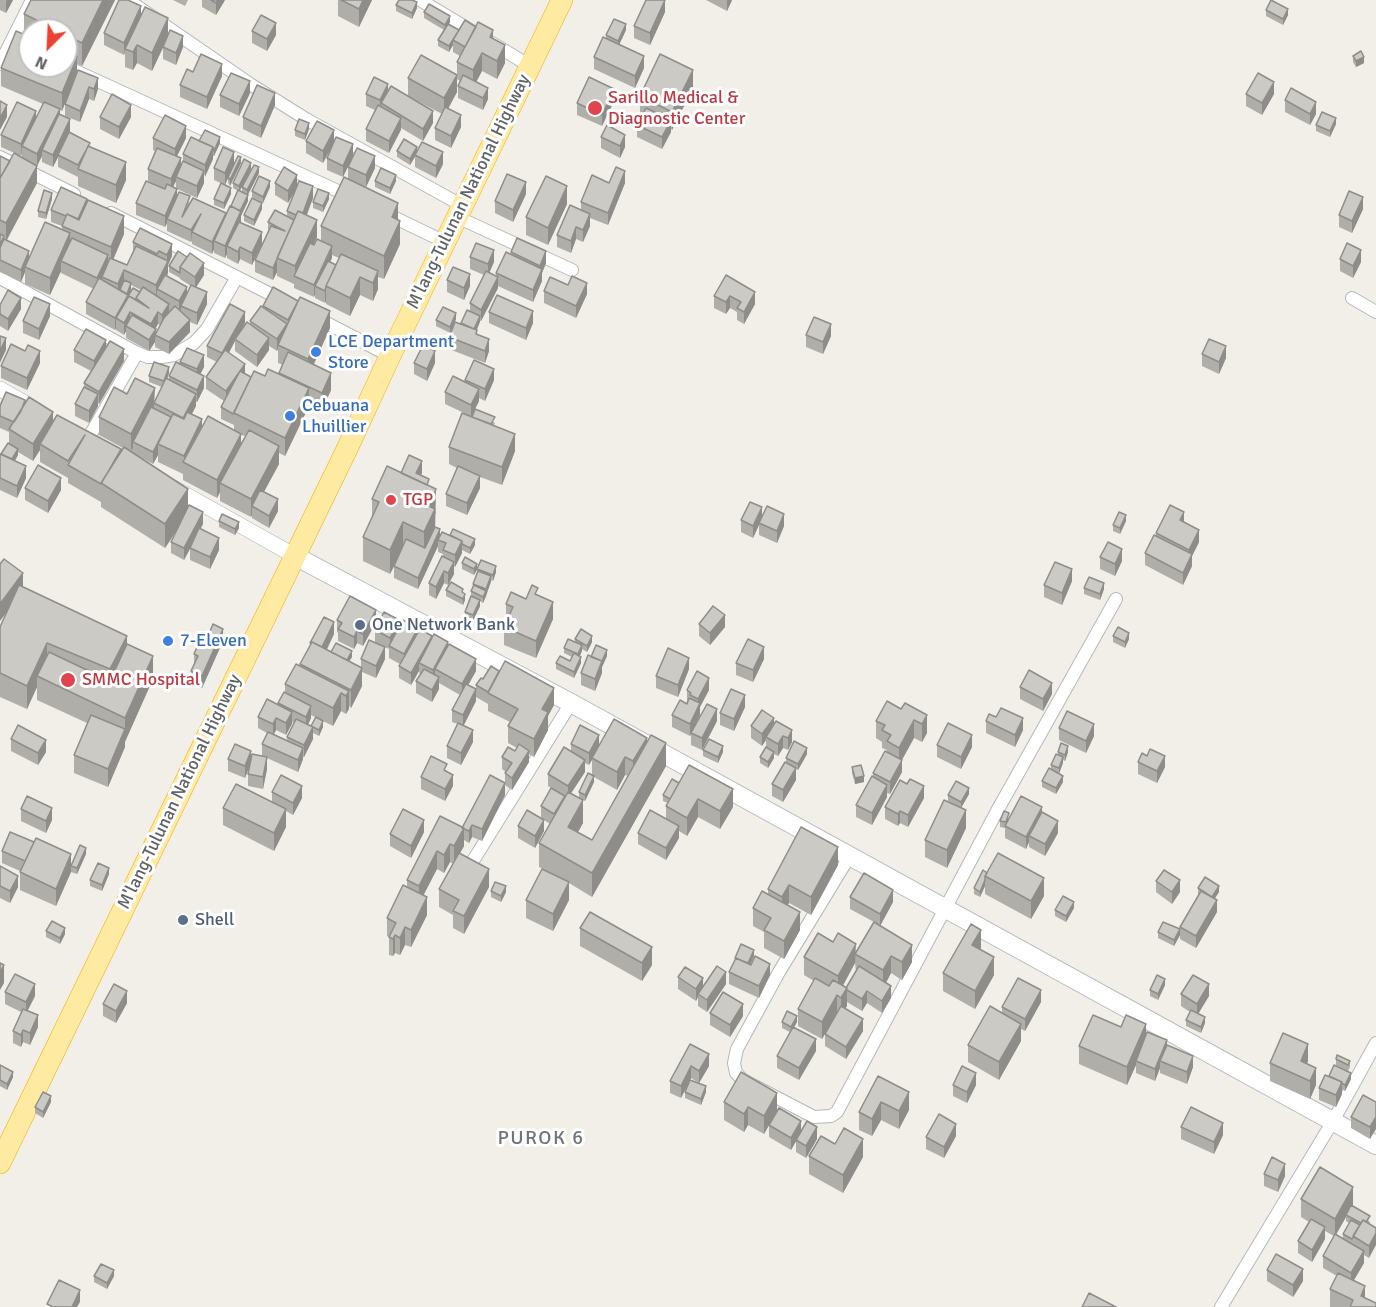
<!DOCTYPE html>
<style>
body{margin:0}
#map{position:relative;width:1376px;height:1307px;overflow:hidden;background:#f1efe8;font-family:Signika,sans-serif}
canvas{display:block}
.north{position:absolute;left:18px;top:18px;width:60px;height:60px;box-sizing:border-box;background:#fff;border:2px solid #bfc1c3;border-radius:50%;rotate:204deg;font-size:16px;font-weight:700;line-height:24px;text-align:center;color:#5f6368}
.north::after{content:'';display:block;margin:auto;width:21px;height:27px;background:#ea4335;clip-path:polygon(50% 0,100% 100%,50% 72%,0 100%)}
</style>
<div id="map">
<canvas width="1376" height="1307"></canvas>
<div class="north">N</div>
</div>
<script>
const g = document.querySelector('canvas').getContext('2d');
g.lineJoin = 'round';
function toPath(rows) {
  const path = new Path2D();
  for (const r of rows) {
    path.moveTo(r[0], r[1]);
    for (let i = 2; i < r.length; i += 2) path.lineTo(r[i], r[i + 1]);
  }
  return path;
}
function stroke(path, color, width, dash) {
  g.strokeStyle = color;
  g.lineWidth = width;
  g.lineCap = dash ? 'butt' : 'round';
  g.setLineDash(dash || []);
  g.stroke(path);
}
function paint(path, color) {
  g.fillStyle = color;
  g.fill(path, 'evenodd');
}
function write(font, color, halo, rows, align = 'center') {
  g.font = font + ' Signika,sans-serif';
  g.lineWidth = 6;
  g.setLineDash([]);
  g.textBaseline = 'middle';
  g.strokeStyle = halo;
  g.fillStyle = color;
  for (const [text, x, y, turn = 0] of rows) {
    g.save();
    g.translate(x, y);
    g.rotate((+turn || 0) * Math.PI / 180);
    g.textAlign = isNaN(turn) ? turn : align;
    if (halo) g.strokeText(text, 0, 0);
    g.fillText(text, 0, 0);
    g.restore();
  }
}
const minor = toPath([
 [128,0,250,84,306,119,463,206],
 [420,0,475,33],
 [492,43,530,66],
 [0,64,32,0],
 [65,66,351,197],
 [0,157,74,194],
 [111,213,282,300],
 [385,213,445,242],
 [457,217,572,270],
 [0,278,137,353,148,357,162,357,174,355,194,343,207,329,237,277],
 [1352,298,1376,312],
 [317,318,390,356],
 [88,439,137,353],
 [849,857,779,972,737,1049,734,1063,736,1073,743,1080,814,1117,831,1116,837,1112,997,811,1116,599],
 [471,864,571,703],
 [1221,1307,1333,1121,1376,1043]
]);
const tertiary = toPath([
 [0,389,23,402],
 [172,487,295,556]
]);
const secondary = toPath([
 [295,556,571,703,1376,1145]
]);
const trunk = toPath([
 [0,1163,347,449,390,356,562,0]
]);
stroke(minor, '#b5b8bc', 14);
stroke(tertiary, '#b5b8bc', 16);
stroke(secondary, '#b6babf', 20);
stroke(trunk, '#f9ab00', 22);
stroke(minor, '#fff', 12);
stroke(tertiary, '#fff', 15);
stroke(secondary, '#fff', 18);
stroke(trunk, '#feeaa1', 21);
paint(toPath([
 [0,0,13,0,6,13,0,10],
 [31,0,115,0,82,66,77,64,77,72,98,89,94,101,89,99,80,122,65,116,65,103,62,111,60,110,60,114,70,131,69,132,90,146,126,180,116,203,78,186,78,177,58,167,58,157,53,167,42,162,42,156,37,166,37,183,7,240,29,257,62,230,62,226,51,222,51,210,87,202,124,234,113,259,127,265,133,252,133,242,172,256,168,265,168,273,167,276,187,294,191,286,180,279,180,277,180,278,169,272,169,266,178,251,204,275,196,287,207,304,197,325,190,322,190,332,169,354,155,347,155,342,149,351,126,338,126,331,124,335,116,330,116,328,115,330,86,314,86,302,94,289,61,273,61,271,50,295,25,284,25,272,21,282,0,272,0,156,10,161,22,157,22,154,21,156,1,147,1,135,36,118,43,104,1,86,1,68,24,34,24,14],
 [30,30,66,30,66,66,30,66],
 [131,285,141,290,140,292,129,295,131,289],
 [158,324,160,325,156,335,155,329],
 [173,0,188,0,185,6],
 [202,0,225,0,216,15,202,7],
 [338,0,372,0,359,27,338,16],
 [706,0,732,0,727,11],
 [396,5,417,8,412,19,396,11],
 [1266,10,1288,15,1283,25,1266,16],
 [424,12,450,22,449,24,459,30,493,39,505,63,497,79,482,71,476,82,488,99,483,110,458,98,458,86,460,81,457,79,457,62,460,56,453,52,453,45,449,52,438,46,438,40,444,30,424,18],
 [665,12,650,45,634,38,634,26],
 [141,14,168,34,183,47,176,65,163,59,163,48,152,71,137,63,133,70,125,67,125,53,124,55,104,45,104,33],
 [626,30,619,45,644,68,635,88,594,69,594,57,606,39,606,35],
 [252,31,276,35,267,51,252,43],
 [1353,56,1364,63,1356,67,1353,62],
 [193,72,222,76,207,109,180,97,180,85],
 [408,78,457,92,448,109,461,127,451,148,435,140,435,128,442,114,408,96],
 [693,88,672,130,671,129,671,132,662,149,637,137,637,125,642,115,640,114,640,96],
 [388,91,433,123,423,141,401,128,389,153,366,141,366,129,375,110,366,106,366,94],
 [250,93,239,116,220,107,220,95],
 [1246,94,1274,94,1262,115,1246,106],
 [1285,100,1316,114,1310,125,1285,112],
 [614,101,602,126,577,115,577,103],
 [275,105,261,138,243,129,243,117],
 [100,117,131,117,119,139,100,129],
 [1336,124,1330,137,1316,131,1316,125],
 [309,129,305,140,295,136,295,130],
 [601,137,625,147,620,158,601,148],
 [153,138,186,138,177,156,181,167,183,163,183,154,199,141,220,143,214,156,213,156,213,159,204,176,204,183,197,198,177,189,177,197,190,203,226,216,238,191,233,188,233,183,251,169,240,191,242,192,242,187,259,173,248,195,248,201,241,216,241,223,262,244,252,265,240,259,238,264,227,258,227,254,225,258,214,253,214,249,212,254,192,244,192,241,191,242,167,231,167,223,165,227,136,215,136,203,165,189,148,181,148,169,155,151,153,150],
 [176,181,176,188,173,187],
 [306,141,334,141,353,156,343,177,327,170,327,158,332,146,323,163,306,153],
 [397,151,417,151,443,164,436,178,415,167,415,157,410,165,397,157],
 [241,163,230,186,228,183,228,178,225,185,214,180,214,168],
 [348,167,375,168,366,187,348,179],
 [375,181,396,181,390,194,375,187],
 [275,183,297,186,313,198,307,215,317,237,313,245,314,245,321,241,321,226,398,220,400,244,384,279,378,277,378,289,373,301,360,295,350,316,326,304,326,301,325,303,315,298,315,294,314,297,294,288,294,284,277,276,277,272,273,280,255,272,255,260,268,231,268,222,287,216,287,211,296,190,288,203,275,195],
 [332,255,339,258,336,265,330,262,332,258],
 [609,183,625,183,608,225,590,218,590,226,583,242,576,239,571,253,557,247,557,235,581,210,581,202],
 [270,187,263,203,252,197,252,191],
 [231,194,224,209,214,205,214,199],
 [526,194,513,222,495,213,495,201],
 [52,199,46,219,38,217,38,211],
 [329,199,323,212,313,208,313,202],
 [567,204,548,245,526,235,526,217],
 [262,209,254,226,244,221,244,215],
 [1363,209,1352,233,1339,227,1339,215],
 [511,252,546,263,542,273,542,281,533,302,498,286,498,288,481,321,480,321,477,330,477,335,489,351,485,363,449,349,449,337,461,324,470,311,470,303,484,275,470,269,470,257,494,262,489,272,496,276,496,273,511,254],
 [1340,259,1361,262,1353,278,1340,271],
 [726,275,755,304,744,324,737,320,737,312,730,308,726,314,714,308,714,296],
 [447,280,470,286,464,300,447,292],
 [544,291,587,294,576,318,544,303],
 [0,305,21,309,8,331,0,326],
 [263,306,330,328,314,364,331,390,322,410,309,404,309,406,285,456,279,453,279,464,264,492,278,511,269,528,252,518,252,515,251,517,220,501,220,492,217,498,183,480,183,474,158,462,158,455,153,464,138,456,188,507,203,524,200,529,219,550,210,569,190,560,190,549,184,560,171,553,171,542,176,532,165,548,101,507,101,502,68,483,68,478,40,462,40,450,33,461,18,452,18,455,15,461,26,478,17,498,0,490,0,454,1,454,9,443,9,432,0,428,0,406,25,404,53,422,121,451,123,448,99,435,99,417,127,394,155,401,162,387,149,382,149,376,169,373,167,379,169,380,169,376,180,364,180,362,204,367,200,374,204,388,197,402,196,402,196,406,192,414,202,427,234,430,234,425,221,419,221,407,224,401,206,389,206,377,217,362,207,357,207,346,245,323,240,332,250,325,250,321,263,308],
 [235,341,235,351,257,367,269,350,269,346,277,351,278,349,278,363,283,365,279,374,251,377,245,374,229,353],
 [241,435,245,436,241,443],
 [489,312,533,323,526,340,489,323],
 [50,316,39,340,23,333,23,321],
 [456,319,450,333,436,326,436,320],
 [806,335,831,336,823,354,806,347],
 [106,347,124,361,99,404,98,403,98,406,89,423,75,416,75,404,84,387,84,383,91,371,74,362,74,350],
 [1202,354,1226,358,1219,374,1202,366],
 [40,363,27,390,1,378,1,366],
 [414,363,435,363,427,381,414,374],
 [465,380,494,380,485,401,479,398,479,401,475,409,495,423,494,425,515,451,502,485,480,477,480,488,467,515,446,506,446,494,457,468,449,464,449,447,464,413,445,404,445,392,465,382],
 [401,473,422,473,421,475,429,486,436,513,435,515,435,527,440,535,475,545,470,554,462,550,462,553,455,567,454,566,454,574,448,585,444,583,436,599,429,595,429,583,443,557,443,554,438,552,438,546,418,589,394,578,394,567,390,574,363,561,363,537,372,517,372,499],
 [25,488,61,490,48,513,25,500],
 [762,517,784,526,777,543,759,535,759,525,753,538,741,532,741,520],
 [219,521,239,528,235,535,219,527],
 [1126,521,1120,534,1113,531,1113,525],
 [1184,523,1199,542,1192,556,1192,566,1183,585,1145,565,1145,553,1156,536,1156,533],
 [1100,557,1122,561,1115,576,1100,569],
 [462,563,477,564,474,575,462,569],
 [477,569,496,572,493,581,491,580,486,597,483,603,480,601,480,606,473,621,465,618,465,612,471,597,471,591,477,572],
 [1072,581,1062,605,1044,597,1044,585],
 [23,587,127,644,153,679,125,741,125,747,108,787,74,773,74,755,87,723,37,700,37,687,27,709,0,697,0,627],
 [1084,588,1104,589,1100,600,1084,594],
 [446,590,463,593,465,600,463,605,446,596],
 [538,595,553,619,536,658,504,645,504,627,506,622,506,604],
 [337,620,376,622,363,646,357,643,354,649,338,641,338,633,337,632],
 [699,624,725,627,710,645,699,636],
 [399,627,418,632,432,638,448,647,476,671,468,685,476,701,463,725,473,742,461,765,447,758,447,746,458,724,452,722,452,710,460,695,439,683,439,689,432,702,416,693,416,681,420,675,419,671,411,685,399,678,399,666,400,664,389,658,389,649,375,642,375,630],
 [334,634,327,650,331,652,352,657,349,661,361,667,361,659,385,659,376,678,362,672,362,686,351,708,349,706,346,714,341,711,333,726,323,721,323,727,319,736,313,733,313,739,304,757,303,757,303,759,298,772,267,758,267,769,263,789,248,786,248,774,249,768,245,778,228,771,228,759,251,758,262,756,262,744,267,733,258,728,258,717,278,705,278,703,285,692,285,684,300,666,300,664],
 [311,715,315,717,311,726,308,724,311,718],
 [292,722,294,723,287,737,287,740,274,734,276,730,286,735],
 [1113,636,1129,639,1125,648,1113,642],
 [575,639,592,642,587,652,582,649,580,656,581,663,574,678,556,669,556,663,570,661,572,657,564,653,564,648,575,642],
 [223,641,202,688,191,683,191,671,194,666,194,654],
 [607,656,602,667,602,673,595,691,581,685,581,673,591,657],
 [764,659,753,682,736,675,736,663],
 [689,669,678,697,656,688,656,676],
 [476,685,554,705,548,716,548,730,534,757,529,754,529,762,512,790,505,785,505,795,482,841,472,837,469,843,464,840,464,846,460,853,489,887,464,934,453,928,453,915,439,907,439,889,453,864,450,862,444,873,437,869,423,895,427,915,411,947,405,945,400,955,395,953,393,956,389,955,389,937,387,936,387,918,407,887,407,880,440,816,463,827,505,783,505,773,506,772,502,769,502,757,515,751,517,748,508,743,508,726,510,722,488,711,488,704,476,697],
 [1020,687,1052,694,1043,711,1020,699],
 [687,690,709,690,700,707,700,715,690,736,672,727,672,715,687,702],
 [745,707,734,731,720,725,720,713],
 [901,709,927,715,927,733,922,742,914,738,902,760,902,772,890,794,887,793,887,797,872,825,856,817,856,805,873,777,873,773,887,752,887,750,882,748,882,742,876,738,876,721],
 [717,721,702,750,691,745,691,733],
 [986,721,1023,730,1015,747,986,733],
 [774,724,792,742,788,750,783,748,778,756,774,754,774,758,768,768,760,763,760,757,766,747,766,740,762,746,751,738,751,726],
 [1059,728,1094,736,1086,753,1059,740],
 [11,739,46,752,38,765,11,751],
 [647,742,666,766,592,897,569,883,569,900,553,931,526,918,526,900,545,870,539,867,539,843,550,824,544,820,544,831,535,848,518,838,518,826,541,818,541,806,564,795,548,786,548,774,571,751,571,744,599,746],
 [592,760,592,775,579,792,579,798,571,793,585,772,585,763,589,765],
 [625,775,628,776,592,840,578,832,583,823,581,799,585,801,594,782,594,777,617,790],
 [937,745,972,747,961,769,937,757],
 [703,750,723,752,718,763,703,756],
 [1058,752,1068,752,1065,761,1063,760,1059,774,1063,782,1056,794,1042,787,1042,781,1051,770,1051,765,1058,755],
 [807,754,798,770,796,769,796,780,783,802,772,796,772,784,786,762,786,758],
 [1138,762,1165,767,1157,783,1138,774],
 [852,767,864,782,855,784,852,773],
 [447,772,453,786,445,801,421,789,421,777],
 [672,779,733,807,720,829,698,817,687,836,679,831,679,838,666,860,638,844,638,833,666,819,666,806,668,803,663,801,663,795],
 [907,784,924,798,908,827,900,823,898,826,885,819,885,807],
 [272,792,302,798,293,815,286,811,286,827,274,851,223,825,223,808,272,802],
 [969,794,961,808,948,801,948,795],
 [21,809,52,820,46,833,21,821],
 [1042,812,1058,833,1045,856,1029,847,1029,842,1026,849,1005,838,1005,828,1000,827,1000,821,1009,818],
 [966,828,947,868,925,857,925,840],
 [424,832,411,858,390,846,390,834],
 [2,851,71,865,86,854,77,874,71,872,56,906,20,890,20,871,2,863],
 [838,865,811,915,789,903,787,905,800,930,784,959,764,948,764,932,753,926,753,908,768,894,768,889],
 [0,866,18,887,10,903,0,898],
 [987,873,1044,896,1031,919,985,894,985,886,980,897,974,894,974,888],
 [109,874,102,891,90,886,90,880],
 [1156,881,1180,892,1172,904,1156,892],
 [1198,888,1219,892,1214,899,1217,912,1196,948,1180,939,1180,927,1199,895,1198,894],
 [491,891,506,892,501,902,491,897],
 [850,897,893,902,880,926,912,962,902,980,891,973,886,983,891,998,882,1013,867,1003,862,1011,847,1002,847,1006,845,1009,863,1031,846,1059,825,1046,825,1034,822,1039,798,1026,798,1009,814,981,804,975,804,957,833,942,856,952,874,922,850,909],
 [855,963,856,972,846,988,843,986],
 [1074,908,1066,922,1055,916,1055,910],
 [580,928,652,965,642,981,580,946],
 [46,931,65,934,60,944,46,937],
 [1158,932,1180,935,1174,946,1158,938],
 [981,948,980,949,994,975,975,1009,943,991,943,973],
 [754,956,750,965,770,975,759,998,729,984,729,972,735,960,735,958],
 [678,977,703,987,726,984,707,1012,698,1006,698,997,696,1001,678,989],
 [1165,985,1158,1000,1150,996,1150,990],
 [5,992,35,996,27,1011,38,1027,30,1045,23,1042,21,1047,13,1043,13,1031,21,1012,5,1004],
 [1181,994,1209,996,1198,1013,1205,1023,1201,1033,1186,1026,1186,1020,1190,1012,1181,1006],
 [1041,1002,1025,1031,1021,1029,1021,1041,999,1080,968,1062,968,1045,1002,1013,1002,1007],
 [127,1003,116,1023,103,1016,103,1004],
 [710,1013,743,1016,730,1037,710,1025],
 [782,1022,797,1022,794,1027,816,1051,799,1080,777,1068,777,1056,790,1032,782,1028],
 [1146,1036,1167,1045,1193,1067,1187,1084,1160,1073,1160,1068,1155,1081,1136,1073,1136,1065,1127,1085,1079,1064,1079,1046],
 [690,1044,709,1066,699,1083,691,1078,681,1098,670,1093,670,1081],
 [1336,1059,1350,1061,1350,1067,1348,1071,1336,1065],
 [1308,1061,1307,1064,1316,1085,1310,1099,1270,1081,1270,1063],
 [0,1065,13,1077,7,1090,0,1086],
 [878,1076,909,1110,899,1129,881,1120,872,1136,859,1130,859,1112],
 [1329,1076,1351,1079,1345,1091,1342,1089,1342,1094,1336,1107,1319,1100,1319,1088],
 [953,1085,976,1085,967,1103,953,1096],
 [685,1092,706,1092,701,1105,685,1098],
 [51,1102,43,1118,35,1113,35,1107],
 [724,1102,777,1111,801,1132,817,1139,806,1158,796,1152,796,1141,791,1150,769,1137,769,1125,764,1134,748,1125,744,1132,724,1120],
 [1376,1102,1370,1139,1351,1128,1351,1117],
 [1181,1127,1223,1135,1214,1154,1181,1139],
 [956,1136,944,1158,926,1149,926,1137],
 [835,1144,863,1157,843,1193,809,1174,809,1156],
 [1264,1174,1285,1176,1278,1192,1264,1186],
 [1301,1199,1353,1204,1353,1206,1370,1222,1369,1224,1369,1258,1364,1255,1364,1263,1354,1280,1365,1298,1376,1307,1330,1307,1330,1289,1337,1276,1323,1268,1323,1256,1334,1236,1325,1231,1325,1239,1312,1262,1298,1253,1298,1241,1309,1222,1301,1217],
 [1346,1217,1346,1221,1349,1223,1343,1234,1343,1238,1336,1235],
 [1267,1270,1303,1281,1293,1297,1267,1281],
 [94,1276,114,1276,107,1289,94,1282]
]), '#afaea9');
paint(toPath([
 [7,0,13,0,6,13,6,1],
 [103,0,115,0,82,66,82,43],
 [218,0,225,0,216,15,216,3],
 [363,0,372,0,359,27,359,9],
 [665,0,665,12,650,45,650,33],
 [727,0,732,0,727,11],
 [417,2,417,8,412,19,412,13],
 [141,6,141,18,125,49,124,55,124,43],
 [1288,9,1288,15,1283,25,1283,19],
 [450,16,450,22,445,31,445,25],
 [168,18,168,36,152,71,152,53],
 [276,23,276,35,267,51,267,39],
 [626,24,626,30,618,47,618,41],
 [493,30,493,48,490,37],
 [183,36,183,47,176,65,176,53],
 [453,40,453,45,449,52,449,46],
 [137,45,137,63,133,70,133,52],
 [505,45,505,63,497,79,497,61],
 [482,53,482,71,473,88,473,70],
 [644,56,644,68,635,88,635,76],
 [77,57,77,74,62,111,62,93],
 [1364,57,1364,63,1356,67,1356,61],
 [222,64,222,76,207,109,207,97],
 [693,70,693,88,672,130,672,112],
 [457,75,457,92,444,116,444,98],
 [98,78,98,89,94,101,94,89],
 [250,81,250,93,239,116,239,104],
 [1274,82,1274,94,1262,115,1262,103],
 [388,84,388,96,381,103,380,112,380,100],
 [89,87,89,99,80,122,80,111],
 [488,88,488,99,483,110,483,98],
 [614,89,614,101,602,126,602,115],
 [275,93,275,105,261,138,261,126],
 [1316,102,1316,114,1310,125,1310,114],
 [7,105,7,117,0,130,0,118],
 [131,105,131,117,119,139,119,127],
 [60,109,60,121,42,150,42,156,37,166,37,154],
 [36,111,36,123,22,146,21,156,21,144],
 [433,111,433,123,423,141,423,129],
 [461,115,461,127,451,148,451,136],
 [401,118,401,130,389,153,389,141],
 [1336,118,1336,124,1330,137,1330,131],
 [70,119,70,131,59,156,58,155,58,157,53,167,53,155],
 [671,120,671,132,662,149,662,137],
 [309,123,309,129,305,140,305,134],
 [186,126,186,138,175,160,175,149],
 [334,130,334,142,323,163,323,151],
 [625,135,625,147,620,158,620,146],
 [220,137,220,143,214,156,214,151],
 [353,144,353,156,343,177,343,166],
 [213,147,213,159,205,177,205,165],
 [417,147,417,153,410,165,410,159],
 [234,152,234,164,225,185,225,173],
 [443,152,443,164,436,178,436,166],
 [375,156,375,168,366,187,366,175],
 [241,157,241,163,230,186,230,180],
 [181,158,181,170,176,177,176,181,171,191,171,179],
 [126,162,126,180,116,203,116,185],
 [251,163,251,169,239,192,239,186],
 [37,166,37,183,6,241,6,223],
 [259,167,259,173,247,196,247,190],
 [204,171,204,183,197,198,197,186],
 [625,171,625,183,608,225,608,213],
 [297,175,297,187,288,203,288,191],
 [396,175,396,181,390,194,390,188],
 [270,181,270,187,263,203,263,197],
 [526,182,526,194,513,222,513,210],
 [313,186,313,198,301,229,301,217],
 [567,186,567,204,548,245,548,228],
 [231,188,231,194,224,209,224,203],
 [177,189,177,201,167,219,167,223,165,227,165,216],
 [52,193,52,199,46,219,46,213],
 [329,193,329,199,323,212,323,206],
 [248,195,248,201,241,216,241,223,227,246,227,254,225,258,225,246],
 [1363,197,1363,209,1352,233,1352,221],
 [262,203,262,209,254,226,254,220],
 [398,203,398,225,400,221,400,244,384,279,384,256,392,217],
 [226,213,226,225,214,241,214,249,212,254,212,242],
 [201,214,192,232,191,242,191,230],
 [590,214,590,226,583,242,583,230],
 [124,216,124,234,111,265,111,247],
 [317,220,317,237,298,278,295,277,295,266],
 [576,227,576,239,571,253,571,241],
 [262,232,262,244,252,265,252,253],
 [70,233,70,251,61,261,61,271,50,295,50,278],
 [172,244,172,256,168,265,168,273,159,290,157,289,157,294,156,297,156,285,167,264,167,255],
 [332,246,332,258,318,288,315,286,315,294,314,297,314,285],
 [240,247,240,259,238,264,238,252],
 [494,250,494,262,488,276,488,264],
 [1361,250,1361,262,1353,278,1353,266],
 [29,251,29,263,25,267,25,272,21,282,21,270],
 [546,251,546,263,542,273,542,281,533,302,533,290,540,273,540,266],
 [108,255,108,267,102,277,102,280,97,290,97,278],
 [277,260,277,272,273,280,273,268],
 [204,263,204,275,195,289,195,277],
 [124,270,124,282,118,296,118,284],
 [378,271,378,289,373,301,373,283],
 [470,274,470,286,464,300,464,288],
 [360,277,360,295,350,316,350,298],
 [498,277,498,288,481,321,481,310],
 [131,283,131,289,128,297,128,307,116,318,116,328,115,330,115,318],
 [587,283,587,294,576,318,576,306],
 [187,287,187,299,181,306,181,309,179,313,179,301],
 [326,289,326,301,325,303,325,291],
 [207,292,207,304,197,325,197,313],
 [755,292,755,304,744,324,744,312],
 [730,296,730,308,726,314,726,302],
 [21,298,21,309,8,331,8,319],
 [50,304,50,316,39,340,39,329],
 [169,304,169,315,162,327,162,315],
 [330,311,330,328,308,377,308,359],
 [533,311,533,323,526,340,526,328],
 [130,312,130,324,126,326,126,331,124,335,124,323],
 [158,312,158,324,151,336,151,324],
 [245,312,245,323,236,340,235,339,235,341,222,365,222,353],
 [456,313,456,319,450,333,450,327],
 [480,316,480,322,474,335,474,329],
 [190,320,190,332,169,354,169,342],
 [287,324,287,336,278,345,278,349,277,351,277,339],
 [831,324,831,336,823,354,823,342],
 [156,329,155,342,149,351,149,340],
 [6,338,6,350,0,363,0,351],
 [269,338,269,350,257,367,257,355],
 [489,339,489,351,485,363,485,351],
 [106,340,106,352,94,373,94,361],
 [1226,346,1226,358,1219,374,1219,362],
 [124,349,124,361,99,404,99,392],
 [40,351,40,363,27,390,27,378],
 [435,351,435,363,427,381,427,369],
 [204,355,204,367,197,381,197,369],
 [245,364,245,376,226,402,226,391],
 [169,367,169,373,164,387,164,381],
 [494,369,494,380,485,401,485,389],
 [331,373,331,390,322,410,322,393],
 [204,376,204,388,197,402,197,390],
 [155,388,154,407,135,443,133,442,133,447,131,451,131,434],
 [309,388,309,406,285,456,285,438],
 [479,389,479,401,471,417,471,405],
 [98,394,98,406,89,423,89,411],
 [196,394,196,406,183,430,183,418],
 [53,412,53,429,40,444,40,450,33,461,33,444],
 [172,417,158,444,158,455,153,464,153,452],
 [202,419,202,437,184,463,184,456],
 [241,434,241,452,220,483,220,492,217,498,217,480],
 [515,434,515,451,502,485,502,467],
 [279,446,279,464,255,508,252,506,252,515,251,517,251,499],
 [18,449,18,455,10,468,10,462],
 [422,461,422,473,416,485,416,473],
 [26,466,26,478,17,498,17,486],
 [480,476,480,488,467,515,467,503],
 [61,478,61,490,48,513,48,501],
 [188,489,188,512,165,548,165,524],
 [436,489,435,532,424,556,424,532,429,506],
 [278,499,278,511,269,528,269,516],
 [762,507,762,519,759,523,759,525,753,538,753,526],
 [203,512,203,524,184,560,184,548],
 [1184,512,1184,524,1180,520],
 [784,514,784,526,777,543,777,531],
 [1126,515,1126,521,1120,534,1120,528],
 [239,522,239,528,235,535,235,529],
 [403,522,403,546,390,574,390,550],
 [440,529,440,541,438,540,438,546,418,589,418,578],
 [1199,530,1199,542,1192,556,1192,566,1183,585,1183,573,1189,560,1189,550],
 [219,538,219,550,210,569,210,557],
 [475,539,475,545,470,554,470,548],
 [462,541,462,553,455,567,455,555],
 [1122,549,1122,561,1115,576,1115,564],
 [454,562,454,574,448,585,448,573],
 [477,564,477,570,474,575,474,569],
 [496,566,496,572,493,581,493,575],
 [1072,569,1072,581,1062,605,1062,593],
 [444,571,444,583,436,599,436,587],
 [23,573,23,591,0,621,0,604],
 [491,576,491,582,483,603,483,597],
 [1104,583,1104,589,1100,600,1100,594],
 [465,594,465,600,463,605,463,599],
 [480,600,480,606,473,621,473,615],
 [553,602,553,619,536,658,536,641],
 [376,610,376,622,363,646,363,634],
 [725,615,725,627,710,645,710,633],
 [399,620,399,632,390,647,390,638],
 [334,622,334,634,321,660,321,649],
 [418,628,418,640,404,666,404,654],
 [223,629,223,641,202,688,202,676],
 [357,631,357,643,354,649,354,637],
 [1129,633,1129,639,1125,648,1125,642],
 [127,636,127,659,110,693,110,669],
 [432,636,432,648,419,663,419,671,411,685,411,673],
 [592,636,592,642,587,652,587,646],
 [448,642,448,654,435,669,435,679,433,682,433,670],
 [47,643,47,666,37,676,37,687,27,709,27,686],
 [582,645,582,651,578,660,578,654],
 [385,647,385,659,376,678,376,666],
 [764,647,764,659,753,682,753,670],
 [607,650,607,656,602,667,602,673,595,691,595,679],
 [352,651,352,657,345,669,345,663],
 [153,656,153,679,125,742,125,718],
 [581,657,581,663,574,678,574,672],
 [689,658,689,669,678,697,678,685],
 [476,659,476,671,462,696,462,684],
 [362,668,362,686,351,708,351,690],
 [439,677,439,689,432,702,432,690],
 [709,678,709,690,700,707,700,715,690,736,690,724,698,708,698,699],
 [1052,683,1052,694,1043,711,1043,699],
 [554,688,554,705,548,716,548,730,534,757,534,739,542,709],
 [476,689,476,701,463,727,463,715],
 [349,691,349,709,346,714,346,696],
 [341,693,341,711,333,726,333,708],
 [745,695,745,707,734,731,734,719],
 [311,706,311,718,306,729,306,717],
 [717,709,717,721,702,750,702,738],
 [292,712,292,724,286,735,286,723],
 [927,715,927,733,922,742,922,724],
 [276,718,276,730,273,736,273,724],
 [774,718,774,730,766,737,766,740,762,746,762,734],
 [1023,718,1023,730,1015,747,1015,735],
 [914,720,914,738,899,765,899,748],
 [323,721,323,727,319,736,319,730],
 [1094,724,1094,736,1086,753,1086,741],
 [313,727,313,739,304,757,304,745],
 [125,729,125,747,108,787,108,769],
 [473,730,473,742,461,765,461,753],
 [792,730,792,742,788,750,788,738],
 [599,735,599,747,589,765,589,753],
 [972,735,972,747,961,769,961,757],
 [783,736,783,748,778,756,778,744],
 [647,738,647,755,633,779,633,761],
 [46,740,46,752,38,765,38,753],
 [666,743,666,766,592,897,592,873],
 [723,746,723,752,718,763,718,757],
 [1068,746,1068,752,1065,761,1065,755],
 [303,748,303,759,298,772,298,760],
 [807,748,807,754,798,770,798,764],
 [251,751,251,762,245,778,245,766],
 [529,751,529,762,512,790,512,778],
 [774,752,774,758,768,768,768,762],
 [1165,756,1165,767,1157,783,1157,771],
 [267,757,267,769,263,789,263,777],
 [625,757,625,775,617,790,617,772],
 [1063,757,1063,763,1059,774,1059,768],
 [585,760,585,772,568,798,568,786],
 [902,760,902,772,890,794,890,782],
 [796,768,796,780,783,802,783,790],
 [453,775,453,786,445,801,445,789],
 [594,776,594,782,585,801,585,795],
 [864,776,864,782,855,784,855,778],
 [1063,776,1063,782,1056,794,1056,788],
 [505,783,505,795,482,841,482,829],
 [887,785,887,797,872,825,872,813],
 [302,786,302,798,293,815,293,803],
 [924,786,924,798,908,827,908,815],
 [969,788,969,794,961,808,961,802],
 [733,789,733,807,720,829,720,811],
 [698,799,698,817,687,836,687,818],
 [583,800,583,823,568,850,568,827],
 [1042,807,1042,818,1029,836,1029,842,1026,849,1026,837],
 [52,808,52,820,46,833,46,821],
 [286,809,286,827,274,851,274,833],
 [966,810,966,828,947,868,947,850],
 [900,811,900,823,898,826,898,814],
 [424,820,424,832,411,858,411,846],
 [544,820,544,831,535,848,535,836],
 [1058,821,1058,833,1045,856,1045,844],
 [472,825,472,837,469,843,469,831],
 [679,826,679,838,666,860,666,848],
 [464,828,464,846,454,864,454,846],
 [450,844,450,862,444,873,444,855],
 [838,847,838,865,811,915,811,897],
 [86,848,86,854,77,874,77,868],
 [437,851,437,869,419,904,419,886],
 [71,854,71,872,56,906,56,889],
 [109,868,109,874,102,891,102,885],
 [489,869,489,887,464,934,464,916],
 [18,876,18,887,10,903,10,891],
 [1044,878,1044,896,1031,919,1031,901],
 [985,880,985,886,980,897,980,892],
 [1180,880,1180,892,1172,904,1172,892],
 [569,882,569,900,553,931,553,914],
 [789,885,789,903,782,915,782,897],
 [506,886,506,892,501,902,501,896],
 [1219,886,1219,892,1212,903,1212,897],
 [893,890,893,902,880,926,880,914],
 [427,897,427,915,411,947,411,930],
 [1217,900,1217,912,1196,948,1196,936],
 [1074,902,1074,908,1066,922,1066,916],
 [800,912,800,930,784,959,784,941],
 [405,927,405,945,400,955,400,938],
 [65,928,65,934,60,944,60,938],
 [1180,929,1180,935,1174,946,1174,940],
 [981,930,981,948,972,962,972,945],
 [395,935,395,953,393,956,393,939],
 [856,944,855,963,838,994,838,976],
 [912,945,912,962,902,980,902,962],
 [652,947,652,965,642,981,642,963],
 [754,950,754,956,748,970,748,964],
 [891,956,891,973,883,988,883,970],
 [994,957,994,975,975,1009,975,991],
 [770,964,770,975,759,998,759,986],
 [4,965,4,983,0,990,0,972],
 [726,972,726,984,707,1012,707,1000],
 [703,978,703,990,698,994,698,997,696,1001,696,989],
 [1165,979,1165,985,1158,1000,1158,994],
 [35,984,35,996,26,1014,26,1002],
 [1209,984,1209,996,1197,1016,1197,1004],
 [891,986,891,998,882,1013,882,1001],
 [847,988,847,1006,841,1015,841,998],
 [1041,990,1041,1002,1025,1031,1025,1019],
 [127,991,127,1003,116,1023,116,1011],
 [867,991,867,1003,862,1011,862,999],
 [837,995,837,1013,822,1039,822,1022],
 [743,1004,743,1016,730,1037,730,1025],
 [38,1015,38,1027,30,1045,30,1033],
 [797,1016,797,1022,791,1033,791,1027],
 [1205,1017,1205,1023,1201,1033,1201,1027],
 [863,1019,863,1031,846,1059,846,1047],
 [1021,1024,1021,1041,999,1080,999,1062],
 [1146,1024,1146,1042,1136,1061,1136,1065,1127,1085,1127,1067],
 [23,1030,23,1042,21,1047,21,1035],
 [816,1039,816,1051,799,1080,799,1068],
 [1167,1040,1167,1052,1160,1061,1160,1068,1155,1081,1155,1069],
 [1308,1044,1308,1061,1301,1078,1301,1061],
 [709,1054,709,1066,699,1083,699,1071],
 [1193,1056,1193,1067,1187,1084,1187,1072],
 [691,1066,691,1078,681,1098,681,1086],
 [1316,1068,1316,1085,1310,1099,1310,1081],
 [13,1072,13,1077,7,1090,7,1084],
 [976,1073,976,1085,967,1103,967,1092],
 [1351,1073,1351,1079,1345,1091,1345,1085],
 [1342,1082,1342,1094,1336,1107,1336,1095],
 [706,1086,706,1092,701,1105,701,1099],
 [909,1092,909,1110,899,1129,899,1111],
 [777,1093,777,1111,764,1134,764,1116],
 [51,1096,51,1102,43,1118,43,1112],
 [881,1102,881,1120,872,1136,872,1119],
 [748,1107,748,1125,744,1132,744,1114],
 [1376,1117,1376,1129,1370,1139,1370,1127],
 [801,1121,801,1133,791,1150,791,1138],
 [1223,1123,1223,1135,1214,1154,1214,1142],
 [956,1124,956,1136,944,1158,944,1147],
 [817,1127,817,1139,806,1158,806,1146],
 [863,1139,863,1157,843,1193,843,1175],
 [1285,1164,1285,1176,1278,1192,1278,1180],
 [1353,1187,1353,1204,1347,1215,1346,1215,1346,1217,1335,1236,1335,1219],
 [1325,1227,1325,1239,1312,1262,1312,1250],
 [1376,1233,1376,1245,1369,1258,1369,1246],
 [1364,1251,1364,1263,1351,1285,1351,1273],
 [1303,1269,1303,1281,1293,1297,1293,1285],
 [114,1270,114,1276,107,1289,107,1283],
 [1365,1286,1365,1303,1361,1296],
 [80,1290,80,1302,77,1307,72,1307]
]), '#8f8d8a');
const building = toPath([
 [31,0,103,0,82,43,66,35,66,30,57,30,24,14,31,0],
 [119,0,128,0,141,6,124,43,104,33,119,0],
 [211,0,218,0,216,3,211,0],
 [341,0,363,0,359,9,341,0],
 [399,0,412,0,417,2,412,13,396,5,399,0],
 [646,0,665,0,650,33,634,26,646,0],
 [1271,0,1288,9,1283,19,1266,10,1271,0],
 [429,4,450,16,445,25,424,12,429,4],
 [145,7,168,18,152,53,137,45,133,52,125,49,145,7],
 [261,15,276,23,267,39,252,31,261,15],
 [614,19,626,24,618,41,606,35,614,19],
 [465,20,476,27,465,47,453,40,465,20],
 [478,22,493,30,490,37,505,45,497,61,482,53,473,70,457,62,478,22],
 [448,24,459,30,449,46,438,40,448,24],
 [170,30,183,36,176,53,163,47,170,30],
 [16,31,30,37,30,66,66,66,66,52,77,57,62,93,1,68,16,31],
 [603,37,644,56,635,76,594,57,603,37],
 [1361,51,1364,57,1356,61,1353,56,1361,51],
 [201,54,222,64,207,97,180,85,187,69,193,72,201,54],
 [660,54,693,70,672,112,640,96,660,54],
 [421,55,457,75,444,98,408,78,421,55],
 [78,70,98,78,94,89,89,87,80,111,65,104,78,70],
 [231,73,250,81,239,104,220,95,231,73],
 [1258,73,1274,82,1262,103,1246,94,1258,73],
 [463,75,488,88,483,98,458,86,463,75],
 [374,77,388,84,380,100,366,94,374,77],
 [589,77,614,89,602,115,577,103,589,77],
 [257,85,275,93,261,126,243,117,257,85],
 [391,86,433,111,423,129,381,103,391,86],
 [1291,88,1316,102,1310,114,1285,100,1291,88],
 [112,94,131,105,119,127,100,117,112,94],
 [0,101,7,105,0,118,0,101],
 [17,102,36,111,21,144,1,135,17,102],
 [44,102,60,109,37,154,22,146,44,102],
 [378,105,401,118,389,141,366,129,378,105],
 [445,107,461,115,451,136,435,128,445,107],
 [646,108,671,120,662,137,637,125,646,108],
 [1322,112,1336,118,1330,131,1316,125,1322,112],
 [59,114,70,119,53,155,42,150,59,114],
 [165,115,186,126,175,149,153,138,165,115],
 [299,119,309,123,305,134,295,130,299,119],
 [317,121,334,130,323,151,306,141,317,121],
 [607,125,625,135,620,146,601,137,607,125],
 [205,130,220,137,214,151,213,147,199,141,205,130],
 [69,132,90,143,78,165,58,155,69,132],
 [191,137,213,147,205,165,183,154,191,137],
 [336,137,353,144,343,166,327,158,336,137],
 [404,139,417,147,410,159,397,151,404,139],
 [422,142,443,152,436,166,415,155,422,142],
 [88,146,126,162,116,185,78,169,88,146],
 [223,147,234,152,225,173,214,168,223,147],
 [157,148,181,158,171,179,148,169,157,148],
 [357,148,375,156,366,175,348,167,357,148],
 [14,153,37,166,6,223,0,220,0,178,14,153],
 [0,156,10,161,0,178,0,156],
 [238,156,241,157,230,180,228,177,238,156],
 [244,159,251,163,239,186,233,183,244,159],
 [183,161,204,171,197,186,176,177,183,161],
 [254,165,259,167,247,190,242,187,254,165],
 [284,167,297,175,288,191,275,183,284,167],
 [616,167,625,171,608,213,581,202,592,175,609,183,616,167],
 [381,168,396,175,390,188,375,181,381,168],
 [507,174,526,182,513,210,495,201,507,174],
 [259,176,270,181,263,197,252,191,259,176],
 [546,176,567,186,548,228,526,217,546,176],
 [344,177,398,203,392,217,400,221,384,256,321,226,344,177],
 [146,181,165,189,167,184,177,189,165,216,136,203,146,181],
 [299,181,313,186,303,213,298,211,296,215,287,211,299,181],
 [221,183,231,188,224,203,214,199,221,183],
 [61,187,87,199,78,219,67,214,66,216,51,210,61,187],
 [318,189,329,193,323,206,313,202,318,189],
 [44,190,52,193,46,213,38,211,44,190],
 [238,190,248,195,240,211,231,206,238,190],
 [1349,191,1363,197,1352,221,1339,215,1349,191],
 [179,192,190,196,182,217,193,198,226,213,212,242,192,232,201,214,191,230,167,219,179,192],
 [252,198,262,203,254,220,244,215,252,198],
 [88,200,124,216,111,247,62,226,67,214,79,220,88,200],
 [570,205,590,214,583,230,576,227,571,241,557,235,570,205],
 [230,206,241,211,225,246,214,241,230,206],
 [275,210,294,220,273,268,255,260,271,226,285,231,268,222,275,210],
 [298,211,317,220,295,266,277,258,298,211],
 [45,222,70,233,50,278,25,267,45,222],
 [239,222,262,232,252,253,240,247,238,252,227,246,239,222],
 [140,228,172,244,167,255,159,251,157,254,133,242,140,228],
 [0,234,4,236,0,245,0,234],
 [72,238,108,255,97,278,61,261,72,238],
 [517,238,546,251,540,266,511,252,517,238],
 [4,239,29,251,21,270,0,260,0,248,4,239],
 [317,239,332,246,314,285,294,276,310,243,314,245,317,239],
 [476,243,494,250,488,264,470,257,476,243],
 [1347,243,1361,250,1353,266,1340,259,1347,243],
 [136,246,168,261,156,285,124,270,118,284,102,277,110,258,127,265,136,246],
 [178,251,187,257,180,267,180,273,169,266,178,251],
 [506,252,542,269,533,290,496,273,506,252],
 [190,253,204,263,195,277,180,267,190,253],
 [341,254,378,271,373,283,360,277,350,298,326,286,341,254],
 [328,261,336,265,326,286,325,291,315,286,328,261],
 [453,267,470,274,464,288,447,280,453,267],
 [486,271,498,277,481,310,470,303,486,271],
 [165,275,187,287,179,301,157,289,165,275],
 [726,275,755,292,744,312,737,308,741,302,730,296,726,302,714,296,726,275],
 [572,276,587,283,576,306,544,291,550,277,568,285,572,276],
 [99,278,128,295,115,318,86,302,99,278],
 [124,280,131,283,127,294,120,290,124,280],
 [191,285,207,292,197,313,181,306,191,285],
 [143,287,169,304,162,315,158,312,151,324,130,312,124,323,116,318,129,296,149,308,136,298,143,287],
 [273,287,298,301,288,320,263,306,273,287],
 [133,288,140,292,136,298,136,300,129,296,128,298,128,296,133,288],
 [8,290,21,298,8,319,0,314,0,305,8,290],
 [497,295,533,311,526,328,489,312,497,295],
 [34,297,50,304,39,329,23,321,34,297],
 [300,297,330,311,308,359,278,345,300,297],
 [230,304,245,312,222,353,207,346,230,304],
 [175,306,190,320,169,342,155,335,164,318,175,306],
 [261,306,287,324,277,339,250,321,261,306],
 [443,307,456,313,450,327,436,320,443,307],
 [467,310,480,316,474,329,461,323,467,310],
 [132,315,156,329,149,340,126,326,132,315],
 [814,317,831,324,823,342,806,335,814,317],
 [247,322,269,338,257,355,235,339,247,322],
 [455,322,477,330,476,334,489,339,485,351,449,337,455,322],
 [86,329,106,340,94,361,74,350,86,329],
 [0,336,6,338,0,351,0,336],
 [1209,339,1226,346,1219,362,1202,354,1209,339],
 [110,341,124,349,99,392,84,383,110,341],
 [11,344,25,351,28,345,40,351,27,378,1,366,11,344],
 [423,345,435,351,427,369,414,363,423,345],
 [187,348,204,355,197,369,180,362,187,348],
 [225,350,245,364,226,391,206,377,225,350],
 [288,352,331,373,322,393,279,373,288,352],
 [474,360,494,369,485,389,465,380,474,360],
 [154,362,169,367,164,381,149,376,154,362],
 [176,362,204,376,197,390,169,376,176,362],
 [268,369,309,388,285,438,234,413,254,371,265,376,268,369],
 [240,371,251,377,233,414,221,407,240,371],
 [453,376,479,389,471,405,445,392,453,376],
 [135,378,155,388,131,434,99,417,114,387,127,394,135,378],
 [166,378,196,394,183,418,154,403,166,378],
 [84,387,98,394,89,411,75,404,84,387],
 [6,392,25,400,21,411,14,422,0,416,0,406,6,392],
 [29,397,53,412,33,444,9,429,29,397],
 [151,407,171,417,153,452,133,442,151,407],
 [475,409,495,417,491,424,472,417,475,409],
 [187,412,202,419,184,456,158,444,173,414,184,419,187,412],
 [462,413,515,434,502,467,449,447,462,413],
 [57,415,121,449,101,484,68,465,85,435,68,461,40,444,57,415],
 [208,416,241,434,217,480,183,462,208,416],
 [249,430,279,446,251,499,220,483,249,430],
 [8,443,18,449,12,459,1,454,8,443],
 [124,447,188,489,165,524,101,483,124,447],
 [0,454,26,466,17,486,0,478,0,454],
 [409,455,422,461,416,473,429,479,427,485,401,473,409,455],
 [38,465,61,478,48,501,25,488,38,465],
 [387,466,436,489,429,506,435,509,424,532,403,522,390,550,363,537,379,502,372,499,387,466],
 [458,466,480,476,467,503,446,494,458,466],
 [260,490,278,499,269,516,252,506,260,490],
 [750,502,762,507,753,526,741,520,750,502],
 [189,505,203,512,184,548,171,542,189,505],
 [1170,505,1184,512,1180,520,1199,530,1189,550,1156,533,1170,505],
 [767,506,784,514,777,531,759,523,767,506],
 [1119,512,1126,515,1120,528,1113,525,1119,512],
 [222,514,239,522,235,529,219,521,222,514],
 [435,527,440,529,418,578,394,566,406,539,425,548,435,527],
 [199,528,219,538,210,557,190,548,199,528],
 [453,529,475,539,470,548,462,544,462,541,450,535,453,529],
 [442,532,462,541,455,555,443,550,446,543,438,540,442,532],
 [1154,535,1192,554,1183,573,1145,553,1154,535],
 [1108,542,1122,549,1115,564,1100,557,1108,542],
 [442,556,454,562,448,573,444,571,436,587,429,583,442,556],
 [465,557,477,564,474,569,462,563,465,557],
 [4,559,23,573,0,604,0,564,4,559],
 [481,560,496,566,493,575,477,569,481,560],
 [1055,562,1072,569,1062,593,1044,585,1055,562],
 [478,571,491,576,486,589,473,584,478,571],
 [1089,577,1104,583,1100,594,1084,588,1089,577],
 [451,582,463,589,462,592,465,594,463,599,446,590,451,582],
 [19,585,127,636,110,669,47,643,27,686,0,673,0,627,19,585],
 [474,585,486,591,483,597,471,591,474,585],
 [532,585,538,588,535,594,553,602,536,641,504,627,513,607,506,604,511,592,526,599,532,585],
 [350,596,376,610,363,634,357,631,354,637,338,629,342,623,337,620,350,596],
 [471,596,480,600,473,615,465,612,471,596],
 [713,606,725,615,710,633,699,624,713,606],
 [384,612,399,620,390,638,375,630,384,612],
 [324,617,334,622,322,647,312,642,310,643,324,617],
 [403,620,418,628,404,654,389,646,403,620],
 [213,624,223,629,202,676,191,671,198,656,194,654,203,633,208,636,213,624],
 [1118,627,1129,633,1125,642,1113,636,1118,627],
 [420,629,432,636,411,673,399,666,420,629],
 [581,629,592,636,587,646,575,639,581,629],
 [434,634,448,642,433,670,419,663,434,634],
 [568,639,582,645,578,654,564,648,568,639],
 [748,639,764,647,753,670,736,663,748,639],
 [369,640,385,647,376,666,361,659,369,640],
 [312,642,362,668,351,690,300,664,312,642],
 [336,643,352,651,347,660,331,652,336,643],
 [127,644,153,656,125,718,37,676,49,652,110,681,127,644],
 [449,644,476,659,462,684,435,669,449,644],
 [596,645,607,650,602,661,591,657,596,645],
 [668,648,689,658,678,685,656,676,668,648],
 [574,653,581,657,574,672,556,663,560,656,570,661,574,653],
 [588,655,602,661,595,679,581,673,588,655],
 [505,661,554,688,542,709,548,712,534,739,508,726,518,709,488,693,505,661],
 [296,664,349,691,346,696,341,693,333,708,285,684,296,664],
 [491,666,499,671,488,692,476,685,481,678,483,679,491,666],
 [424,669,439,677,432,690,416,681,424,669],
 [1029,670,1052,683,1043,699,1020,687,1029,670],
 [697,671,709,678,698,699,690,695,691,693,687,690,697,671],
 [466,684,476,689,463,715,452,710,466,684],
 [731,689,745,695,734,719,720,713,731,689],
 [284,692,311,706,306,717,278,703,284,692],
 [689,698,700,703,690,724,672,715,680,700,687,704,689,698],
 [267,699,292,712,286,723,276,718,273,724,258,717,267,699],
 [887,701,901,709,905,703,927,715,922,724,914,720,899,748,887,741,891,735,882,730,885,725,876,721,887,701],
 [707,704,717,709,702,738,691,733,707,704],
 [1001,708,1023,718,1015,735,986,721,989,714,996,717,1001,708],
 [762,710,774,718,762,734,751,726,762,710],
 [1067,711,1094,724,1086,741,1059,728,1067,711],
 [91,715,125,729,108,769,74,755,91,715],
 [316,717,323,721,319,730,311,726,316,717],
 [296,719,313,727,304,745,287,737,296,719],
 [614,719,647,738,633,761,625,757,617,772,592,758,614,719],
 [776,721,792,730,788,738,783,736,778,744,766,737,776,721],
 [458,723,473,730,461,753,447,746,458,723],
 [948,723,972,735,961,757,937,745,948,723],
 [18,725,46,740,38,753,11,739,18,725],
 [580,725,599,735,589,753,571,744,580,725],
 [268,732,303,748,298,760,262,744,268,732],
 [651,735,666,743,592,873,539,843,568,792,583,800,568,827,592,840,651,735],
 [709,739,723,746,718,757,703,750,709,739],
 [794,741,807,748,798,764,786,758,794,741],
 [1061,743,1068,746,1065,755,1058,752,1061,743],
 [235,744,251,751,245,766,228,759,235,744],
 [519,744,529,751,512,778,505,773,512,763,502,757,508,747,515,751,519,744],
 [564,747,585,760,568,786,548,774,564,747],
 [766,747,774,752,768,762,760,757,766,747],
 [1150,749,1165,756,1157,771,1138,762,1142,753,1147,756,1150,749],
 [885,751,902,760,890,782,873,773,885,751],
 [252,754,267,757,263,777,248,774,252,754],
 [1056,754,1063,757,1059,768,1051,765,1056,754],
 [431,756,447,764,444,770,453,775,445,789,421,777,431,756],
 [785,762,796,768,783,790,772,784,785,762],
 [689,765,733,789,720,811,698,799,687,818,666,806,689,765],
 [861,765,864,776,855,778,852,767,861,765],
 [1049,768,1063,776,1056,788,1042,781,1049,768],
 [588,773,594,776,585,795,579,792,588,773],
 [281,775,302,786,293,803,272,792,281,775],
 [490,775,505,783,482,829,472,825,469,831,462,828,490,775],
 [872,776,887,785,872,813,856,805,872,776],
 [672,779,679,783,670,799,663,795,672,779],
 [910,779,924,786,908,815,900,811,898,814,885,807,900,780,907,784,910,779],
 [956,781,969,788,961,802,948,795,956,781],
 [236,784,286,809,274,833,223,808,236,784],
 [551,788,565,796,554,814,541,806,551,788],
 [27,796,52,808,46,821,21,809,27,796],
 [1021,796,1042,807,1026,837,1005,826,1021,796],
 [944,800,966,810,947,850,925,840,944,800],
 [403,809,424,820,411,846,390,834,403,809],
 [527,810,544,820,535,836,518,826,527,810],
 [650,810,679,826,666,848,638,833,650,810],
 [1004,811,1009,813,1006,822,1000,821,1004,811],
 [1042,812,1058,821,1045,844,1029,836,1042,812],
 [440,816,464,828,454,846,450,844,444,855,437,851,419,886,407,880,440,816],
 [801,827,838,847,811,897,789,885,782,897,768,889,801,827],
 [10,832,34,842,25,861,2,851,10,832],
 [36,838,71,854,56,889,20,872,36,838],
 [80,845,86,848,77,868,71,866,80,845],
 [459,853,489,869,464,916,453,911,459,900,439,889,459,853],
 [998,853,1044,878,1031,901,985,876,998,853],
 [98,863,109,868,102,885,90,880,98,863],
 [0,866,18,876,10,891,0,886,0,866],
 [542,869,569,882,553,914,526,900,542,869],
 [983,870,987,873,985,876,985,880,980,892,974,888,983,870],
 [1164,870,1180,880,1172,892,1156,881,1164,870],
 [864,873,893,890,880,914,850,897,864,873],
 [1205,877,1219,886,1212,897,1198,888,1205,877],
 [495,882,506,886,501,896,491,891,495,882],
 [403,885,427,897,411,930,405,927,400,938,395,935,393,939,389,937,396,923,387,918,403,885],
 [762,891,800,912,784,941,764,930,771,918,753,908,762,891],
 [1201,891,1217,900,1196,936,1180,927,1201,891],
 [1063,896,1074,902,1066,916,1055,910,1063,896],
 [590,912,652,947,642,963,580,928,590,912],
 [52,921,65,928,60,938,46,931,52,921],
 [874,922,912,945,902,962,891,956,883,970,855,954,874,922],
 [1163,922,1180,929,1174,940,1158,932,1163,922],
 [971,924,981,930,972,945,994,957,975,991,943,973,971,924],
 [818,933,833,942,838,933,856,944,838,976,804,957,818,933],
 [741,944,754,950,748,963,735,958,741,944],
 [755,956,770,964,759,986,729,972,736,958,751,965,755,956],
 [0,963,4,965,0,972,0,963],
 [717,966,726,972,707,1000,698,994,717,966],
 [859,966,891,986,882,1001,867,991,862,999,847,990,846,988,859,966],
 [685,967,703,978,696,989,678,977,685,967],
 [15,974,35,984,26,1002,5,992,15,974],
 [1157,975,1165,979,1158,994,1150,990,1157,975],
 [1193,975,1209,984,1197,1004,1181,994,1193,975],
 [815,978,829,986,833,980,847,988,841,998,837,995,822,1022,798,1009,815,978],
 [1018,978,1041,990,1025,1019,1002,1007,1018,978],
 [114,984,127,991,116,1011,103,1004,114,984],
 [723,992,743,1004,730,1025,710,1013,723,992],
 [841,1006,863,1019,846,1047,825,1034,841,1006],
 [990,1006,1021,1024,999,1062,968,1045,990,1006],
 [23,1009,38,1015,30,1033,23,1030,21,1035,13,1031,23,1009],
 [1191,1010,1205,1017,1201,1027,1186,1020,1191,1010],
 [787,1011,797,1016,791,1027,782,1022,787,1011],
 [1093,1015,1121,1027,1126,1015,1146,1024,1127,1067,1079,1046,1093,1015],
 [793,1027,816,1039,799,1068,777,1056,793,1027],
 [1147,1032,1167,1040,1155,1069,1136,1061,1147,1032],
 [1283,1033,1308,1044,1301,1061,1316,1068,1310,1081,1270,1063,1283,1033],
 [690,1044,709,1054,699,1071,691,1066,681,1086,670,1081,690,1044],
 [1167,1045,1193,1056,1187,1072,1160,1061,1167,1045],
 [1337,1055,1350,1061,1348,1065,1336,1059,1337,1055],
 [0,1065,13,1072,7,1084,0,1080,0,1065],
 [1334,1065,1351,1073,1345,1085,1341,1083,1342,1082,1329,1076,1334,1065],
 [962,1066,976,1073,967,1092,953,1085,962,1066],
 [741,1072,777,1093,764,1116,748,1107,744,1114,724,1102,741,1072],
 [1325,1075,1342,1082,1336,1095,1319,1088,1325,1075],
 [878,1076,909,1092,899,1111,881,1102,872,1119,859,1112,878,1076],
 [690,1080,706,1086,701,1099,685,1092,690,1080],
 [43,1092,51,1096,43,1112,35,1107,43,1092],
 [1363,1095,1376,1102,1376,1117,1370,1127,1351,1117,1363,1095],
 [1191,1107,1223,1123,1214,1142,1181,1127,1191,1107],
 [779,1108,801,1121,791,1138,769,1125,779,1108],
 [939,1114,956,1124,944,1147,926,1137,939,1114],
 [807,1121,817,1127,806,1146,796,1140,807,1121],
 [844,1128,863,1139,843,1175,809,1156,821,1136,835,1144,844,1128],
 [1272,1157,1285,1164,1278,1180,1264,1174,1272,1157],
 [1320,1167,1353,1187,1335,1219,1301,1199,1320,1167],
 [1351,1205,1370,1216,1366,1222,1363,1220,1361,1223,1346,1215,1351,1205],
 [1311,1219,1325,1227,1312,1250,1298,1241,1311,1219],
 [1351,1220,1360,1225,1352,1239,1343,1234,1351,1220],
 [1363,1220,1376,1228,1376,1233,1369,1246,1353,1236,1363,1220],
 [1335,1234,1364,1251,1351,1273,1323,1256,1335,1234],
 [1276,1254,1303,1269,1293,1285,1267,1270,1276,1254],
 [101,1264,114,1270,107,1283,94,1276,101,1264],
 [1338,1273,1365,1286,1361,1296,1376,1303,1376,1307,1350,1307,1353,1300,1330,1289,1338,1273],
 [59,1280,80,1290,72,1307,53,1307,47,1304,59,1280],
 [1089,1293,1116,1307,1082,1307,1089,1293]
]);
paint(building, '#cccac5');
stroke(building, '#8f8d8a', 1.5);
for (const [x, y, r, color] of [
 [595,108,8,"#e0444e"],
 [316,352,6,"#3f7fe0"],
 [290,416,6,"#3f7fe0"],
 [391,500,6,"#e0444e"],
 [360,625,6,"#5c6f8a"],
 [168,641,6,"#3f7fe0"],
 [68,680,8,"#e0444e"],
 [183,920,6,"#5c6f8a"]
]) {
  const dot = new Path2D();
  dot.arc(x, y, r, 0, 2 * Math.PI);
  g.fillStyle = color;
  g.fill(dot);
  stroke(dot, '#fff', 2);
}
write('18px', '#be3a42', '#fff', [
 ["Sarillo Medical &",608,98],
 ["Diagnostic Center",608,119],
 ["TGP",403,500],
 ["SMMC Hospital",82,680]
], 'left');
write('18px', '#5f6368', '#fff', [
 ["M'lang-Tulunan National Highway",469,192,-64],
 ["M'lang-Tulunan National Highway",180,792,-64]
]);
write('18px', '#366cbe', '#fff', [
 ["LCE Department",328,342],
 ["Store",328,363],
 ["Cebuana",302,406],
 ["Lhuillier",302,427],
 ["7-Eleven",180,641]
], 'left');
write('18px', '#4e5e75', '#fff', [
 ["One Network Bank",372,625],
 ["Shell",195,920]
], 'left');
g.letterSpacing = '1.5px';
write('20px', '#70757a', '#fff', [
 ["PUROK 6",541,1139]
]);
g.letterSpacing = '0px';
</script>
